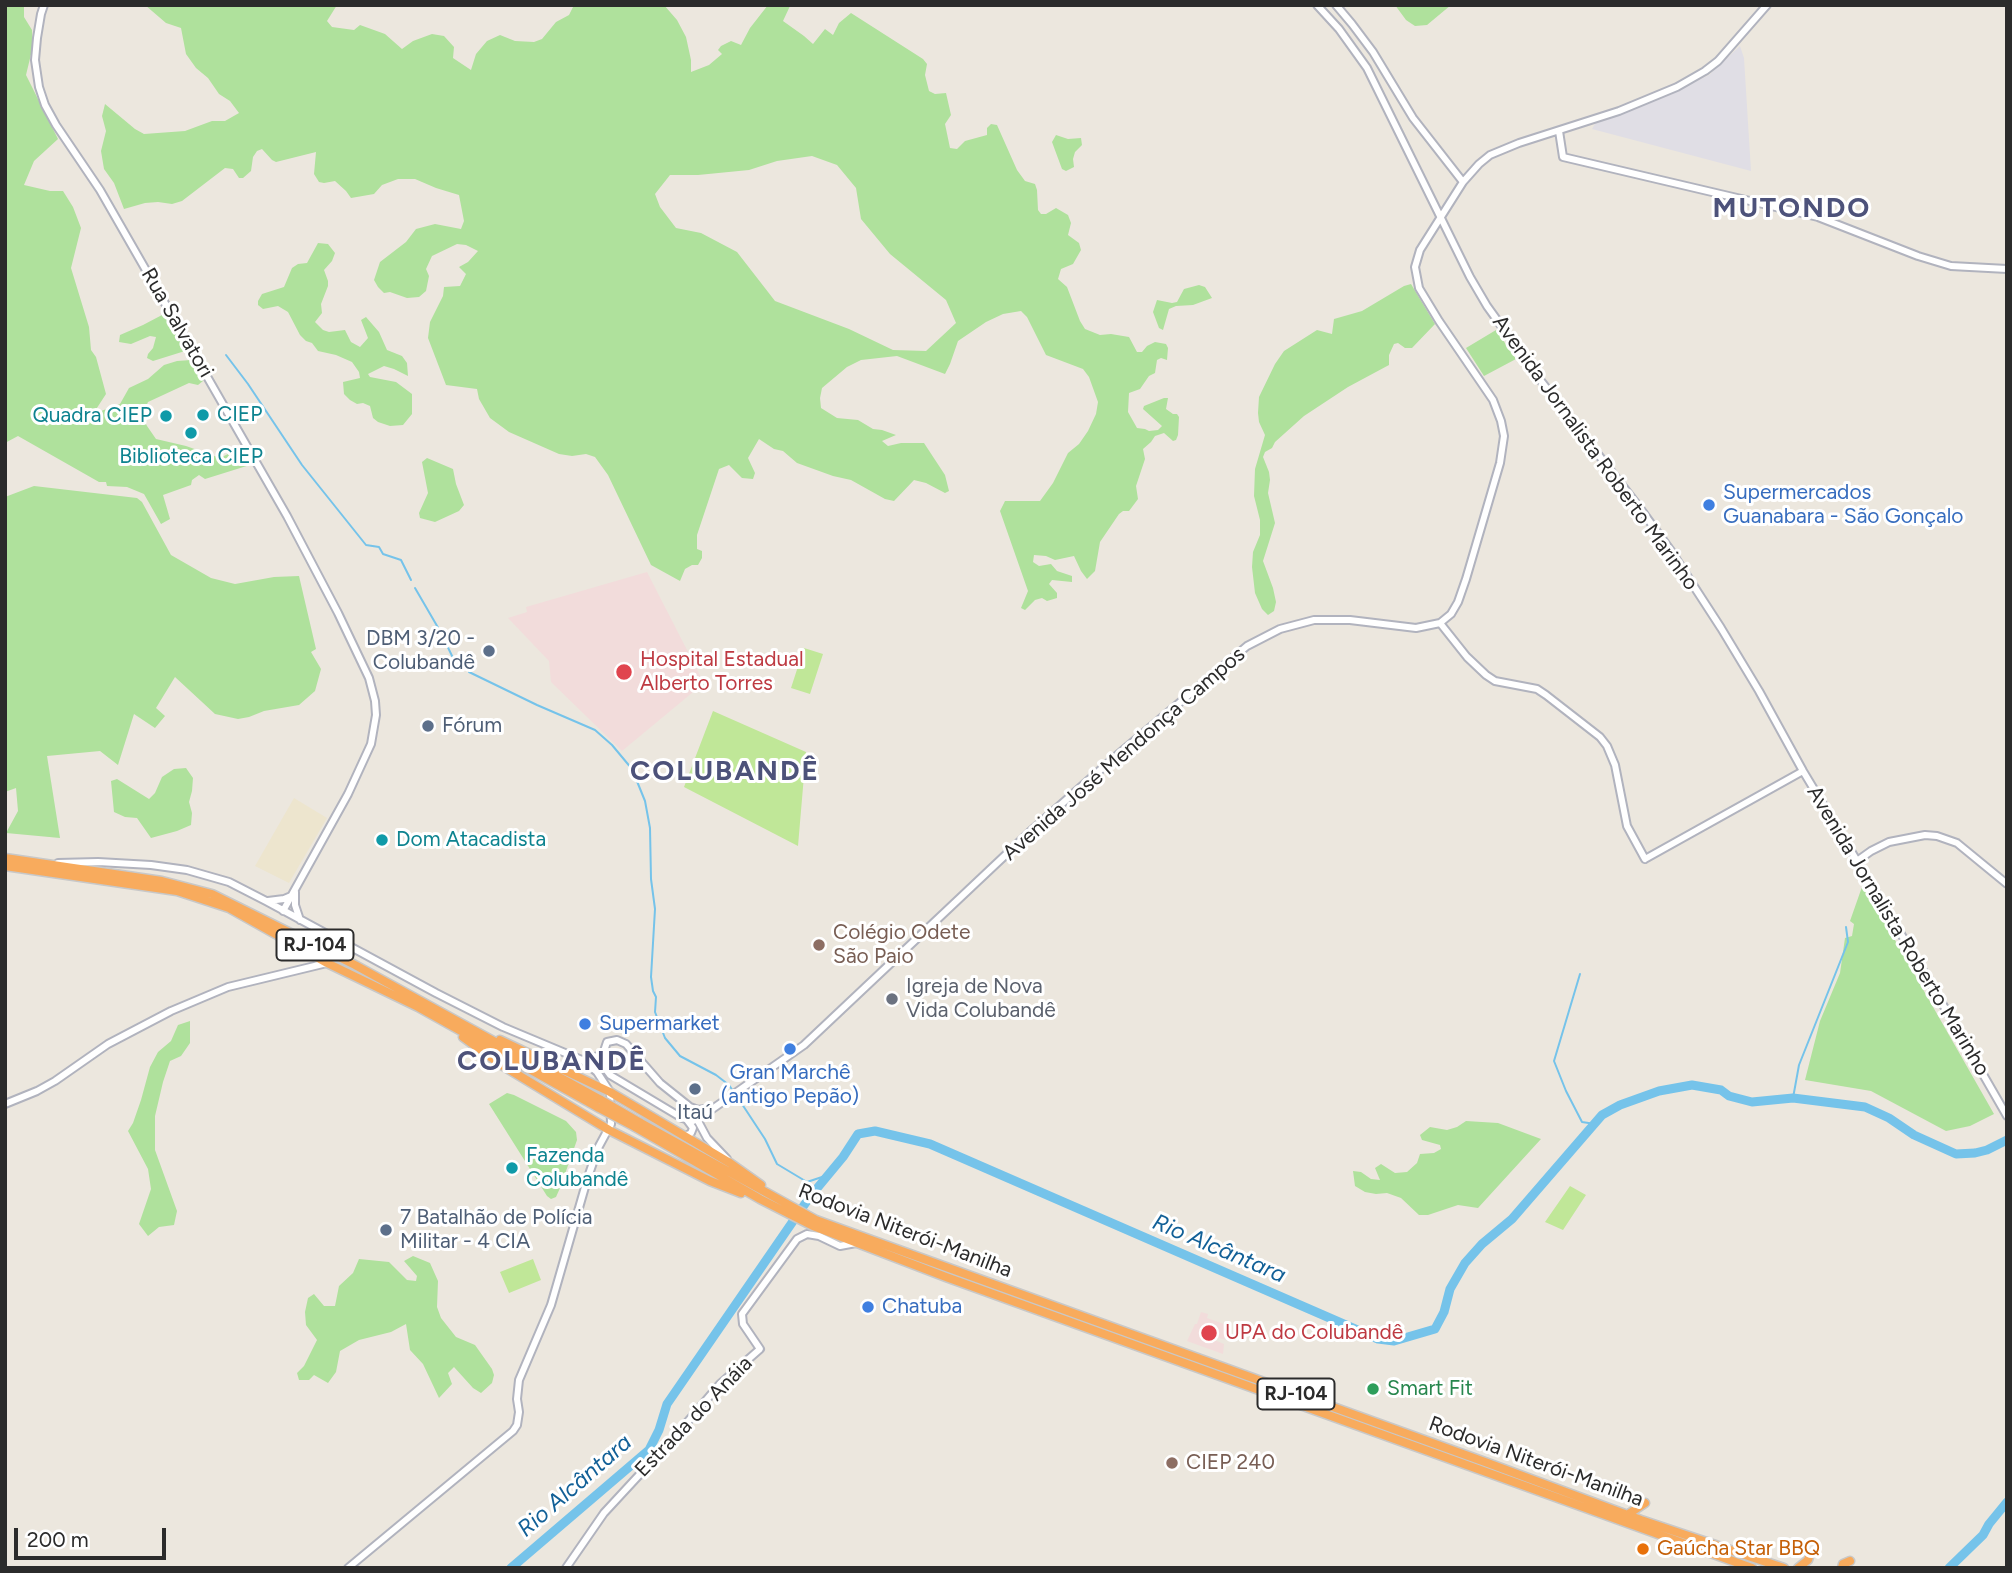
<!DOCTYPE html>
<meta charset="utf-8">
<style>
body{margin:0}
#map{position:relative;width:2012px;height:1573px;overflow:hidden;background:#ece7de;font-family:Figtree,sans-serif}
canvas{display:block}
.frame{position:absolute;inset:0;border:7px solid #2b2b2b;pointer-events:none}
.scale{position:absolute;left:14px;top:1528px;width:152px;height:32px;box-sizing:border-box;border:4px solid #2b2b2b;border-top:0;padding-left:9px;font-size:21px;line-height:24px;white-space:nowrap;color:#2b2b2b;-webkit-text-stroke:5px #fff;paint-order:stroke}
</style>
<div id="map">
<canvas width="2012" height="1573"></canvas>
<div class="frame"></div>
<div class="scale">200 m</div>
</div>
<script>
const g = document.querySelector('canvas').getContext('2d');
g.lineJoin = 'round';
function paint(path, color) {
  g.fillStyle = color;
  g.fill(path, 'evenodd');
}
function toPath(rows) {
  const path = new Path2D();
  for (const r of rows) {
    path.moveTo(r[0], r[1]);
    for (let i = 2; i < r.length; i += 2) path.lineTo(r[i], r[i + 1]);
  }
  return path;
}
function stroke(path, color, width, dash) {
  g.strokeStyle = color;
  g.lineWidth = width;
  g.lineCap = dash ? 'butt' : 'round';
  g.setLineDash(dash || []);
  g.stroke(path);
}
function write(font, color, halo, rows, align = 'center') {
  g.font = font + ' Figtree,sans-serif';
  g.lineWidth = 6;
  g.setLineDash([]);
  g.textBaseline = 'middle';
  g.strokeStyle = halo;
  g.fillStyle = color;
  for (const [text, x, y, turn = 0] of rows) {
    g.save();
    g.translate(x, y);
    g.rotate((+turn || 0) * Math.PI / 180);
    g.textAlign = isNaN(turn) ? turn : align;
    if (halo) g.strokeText(text, 0, 0);
    g.fillText(text, 0, 0);
    g.restore();
  }
}
paint(toPath([
 [1740,46,1744,58,1751,171,1592,129,1596,122,1670,94,1709,75]
]), '#e0dee5');
paint(toPath([
 [294,798,327,818,289,883,255,866]
]), '#ede5ce');
paint(toPath([
 [647,572,704,683,622,751,551,682,549,661,508,618,527,612,526,607],
 [1201,1312,1208,1314,1207,1318,1227,1325,1226,1328,1229,1330,1225,1340,1214,1336,1212,1339,1224,1344,1223,1354,1187,1341,1195,1324,1197,1324]
]), '#f2dcdb');
paint(toPath([
 [5,5,24,5,24,17,32,30,33,46,26,75,58,139,34,161,24,185,50,191,63,191,73,207,81,228,71,268,89,327,91,350,96,357,106,394,93,414,120,404,129,388,148,379,164,365,177,361,191,360,203,381,198,385,189,383,148,402,142,416,147,426,156,439,186,446,220,458,244,446,253,464,205,479,199,475,192,480,191,485,163,495,170,519,161,524,144,494,127,487,107,486,106,482,99,482,18,436,5,443],
 [145,5,337,5,327,21,332,27,354,30,360,25,385,34,402,49,413,41,432,34,444,36,454,47,453,58,471,70,476,54,487,41,500,35,515,41,534,42,542,39,556,22,569,15,574,5,664,5,677,20,686,37,691,60,691,72,709,65,722,54,718,50,721,46,731,41,741,45,750,28,768,5,790,6,783,21,804,36,813,44,825,29,833,35,839,23,851,13,923,59,927,64,925,75,929,91,935,94,946,93,951,115,945,124,950,148,957,149,965,141,987,135,987,128,991,124,997,125,1017,170,1025,181,1035,184,1037,190,1038,210,1041,214,1046,214,1056,208,1068,215,1071,223,1068,235,1079,243,1081,250,1073,264,1061,269,1058,279,1067,287,1080,321,1085,329,1100,335,1111,334,1129,337,1137,352,1142,352,1147,346,1155,342,1166,344,1168,348,1167,360,1161,358,1157,360,1155,373,1149,376,1140,389,1129,393,1128,412,1137,428,1145,429,1149,431,1158,430,1162,426,1143,409,1144,406,1164,398,1168,398,1166,409,1173,414,1177,414,1179,417,1178,435,1176,440,1173,441,1164,433,1155,436,1151,442,1143,449,1145,459,1136,486,1138,499,1129,511,1123,511,1119,514,1100,542,1095,571,1087,579,1081,571,1074,556,1055,560,1046,556,1034,555,1033,562,1039,566,1051,564,1057,571,1072,576,1072,582,1052,580,1049,584,1057,593,1057,598,1047,601,1042,598,1035,600,1025,610,1021,608,1028,591,1000,511,1005,501,1040,501,1053,483,1068,453,1079,444,1088,431,1096,414,1098,402,1089,377,1083,369,1046,355,1027,317,1021,311,1003,314,986,322,958,341,950,364,945,374,897,356,861,360,847,367,822,388,820,398,821,408,837,418,858,420,873,429,882,430,896,435,882,441,888,446,901,443,924,443,945,475,949,491,945,493,926,483,914,480,894,501,885,499,851,480,833,476,797,463,783,451,774,449,759,439,748,458,755,473,753,479,742,478,729,465,719,469,697,535,697,549,702,551,702,558,698,565,692,565,685,569,680,581,651,565,608,475,595,457,586,454,572,456,559,454,509,432,490,418,479,399,477,389,446,385,428,338,430,322,443,296,444,287,460,286,466,274,459,267,468,262,478,251,466,245,457,244,432,256,426,269,429,276,426,291,419,297,407,298,390,292,384,293,378,287,374,280,380,262,406,242,416,229,435,224,461,229,464,221,459,195,436,188,415,179,398,179,382,185,374,194,351,198,346,191,335,181,324,183,319,182,314,174,316,152,276,162,272,160,262,149,257,151,253,157,251,171,243,178,239,178,233,169,225,168,182,201,172,204,158,202,145,203,124,209,114,183,104,169,101,151,106,131,102,116,105,104,135,129,144,134,185,131,212,121,225,121,239,113,230,101,219,94,208,78,196,68,186,54,181,28,166,23],
 [812,156,837,165,856,188,861,219,890,254,946,300,956,323,926,351,893,350,849,329,775,301,737,252,701,233,676,228,660,207,655,194,670,175,698,175,749,170,777,161],
 [1395,5,1451,5,1427,25,1415,26,1406,20],
 [1056,135,1068,139,1081,138,1082,145,1075,152,1073,159,1074,167,1066,171,1062,169,1052,142],
 [318,243,328,244,335,253,332,261,324,270,328,281,328,286,321,304,322,313,315,322,323,330,329,332,345,330,351,342,360,347,368,338,361,320,366,317,379,332,387,350,402,356,407,363,408,376,394,369,384,366,368,374,370,377,396,382,412,394,412,414,403,425,390,426,378,422,373,418,370,406,363,403,357,404,350,400,344,394,343,382,360,378,359,372,352,362,336,355,318,351,312,343,306,341,300,335,288,312,278,306,263,309,258,305,258,301,262,294,284,287,292,268,298,264,307,263],
 [1411,284,1435,324,1412,348,1405,348,1398,343,1394,344,1389,355,1389,365,1348,387,1304,416,1275,442,1272,448,1265,452,1263,457,1269,472,1270,480,1268,493,1275,523,1263,561,1273,588,1276,602,1274,611,1268,615,1262,609,1255,593,1252,567,1253,552,1260,535,1260,520,1254,496,1255,469,1265,435,1259,422,1258,413,1259,397,1275,364,1284,351,1317,330,1332,334,1334,319,1362,311,1404,286],
 [1199,285,1205,287,1212,298,1193,305,1176,306,1169,309,1163,330,1159,328,1153,312,1157,300,1172,303,1177,302,1184,289],
 [162,315,167,317,183,340,185,351,153,361,147,358,148,354,153,348,156,337,150,336,131,344,119,342,120,335,143,325],
 [1496,330,1516,359,1484,376,1466,348],
 [427,458,453,469,456,484,464,505,459,511,435,522,420,518,419,513,428,493,422,462],
 [34,486,137,498,142,502,171,555,211,578,235,584,274,577,299,576,316,649,311,652,321,669,315,691,299,705,264,711,249,717,238,719,215,714,175,677,156,708,165,716,155,728,134,714,118,765,100,751,47,756,60,838,6,833,18,811,16,788,5,792,5,497],
 [186,768,193,778,192,791,189,802,192,813,191,825,177,831,151,838,137,818,125,817,114,812,111,781,117,779,149,799,155,793,162,777,174,769],
 [1863,884,1994,1114,1970,1126,1946,1131,1871,1091,1805,1080,1820,1021,1840,973,1845,938,1852,936,1854,924,1850,921],
 [190,1021,190,1043,181,1056,170,1061,163,1082,155,1116,155,1150,177,1211,174,1225,159,1227,148,1236,139,1224,151,1189,148,1169,128,1131,133,1123,141,1100,150,1067,158,1052,171,1041,178,1025],
 [507,1093,514,1095,566,1121,576,1132,577,1140,560,1188,556,1197,551,1199,547,1196,489,1104],
 [1466,1121,1498,1123,1541,1139,1478,1208,1458,1205,1428,1215,1419,1215,1401,1198,1387,1193,1376,1194,1365,1192,1355,1186,1353,1171,1361,1172,1371,1179,1380,1180,1375,1168,1381,1164,1395,1173,1407,1172,1417,1163,1420,1154,1434,1153,1441,1149,1440,1145,1422,1140,1420,1135,1430,1127,1447,1130,1457,1127],
 [413,1256,430,1263,438,1281,437,1307,441,1318,456,1337,475,1345,492,1369,494,1375,492,1383,481,1393,473,1388,454,1367,448,1373,452,1384,439,1398,423,1364,410,1350,406,1324,391,1332,359,1340,340,1351,336,1372,328,1383,314,1375,309,1380,299,1380,297,1373,304,1366,317,1340,306,1325,305,1312,308,1298,314,1294,324,1306,335,1306,339,1286,353,1273,359,1259,389,1262,407,1280,416,1281,417,1276,404,1261]
]), '#afe19c');
paint(toPath([
 [804,648,823,654,810,694,791,688],
 [713,711,806,752,798,846,684,787],
 [1570,1186,1586,1195,1563,1230,1545,1222],
 [533,1259,541,1280,509,1293,500,1272]
]), '#c0e798');
stroke(toPath([
 [226,355,248,384,302,465,366,545,379,547,383,554,401,560,411,580],
 [415,588,440,631,454,660,453,663,462,668],
 [469,672,537,705,595,730,612,745,632,769,645,801,650,828,651,879,655,909,651,977,653,991,656,997,655,1012,665,1038,680,1056,716,1075,729,1085,733,1091],
 [1580,974,1554,1061,1566,1091,1582,1122,1595,1124],
 [736,1095,765,1139,777,1164,807,1182,828,1175],
 [1793,1098,1799,1065,1848,942,1846,927]
]), '#75c3ea', 2);
stroke(toPath([
 [511,1568,649,1450,659,1430,667,1404,809,1198,843,1157,858,1134,875,1131,930,1144,1378,1339,1394,1341,1435,1329,1444,1312,1450,1289,1465,1263,1482,1244,1512,1219,1602,1115,1620,1105,1659,1091,1692,1085,1721,1090,1729,1096,1752,1102,1793,1098,1865,1107,1889,1118,1914,1135,1956,1154,1975,1153,1987,1150,2007,1140],
 [1949,1568,1983,1535,1989,1524,2007,1502]
]), '#75c3ea', 9);
const secondary = toPath([
 [44,5,41,14,37,38,35,60,39,87,45,105,56,125,100,190,287,516,338,613,369,678,375,701,376,715,371,744,348,794,283,911],
 [1317,5,1339,29,1367,68,1470,277,1487,306,1541,381,1639,507,1671,551,1721,628,1759,691,1803,771,1931,984,2007,1116],
 [1336,5,1352,24,1373,52,1413,118,1463,182],
 [1559,131,1563,157,1818,217,1918,256,1951,266,2007,269],
 [1440,623,1467,657,1486,675,1495,681,1537,689,1546,695,1600,737,1607,746,1615,765,1627,826,1645,859,1803,771],
 [1857,861,1871,851,1889,842,1925,835,1937,836,1957,843,2007,884],
 [58,863,98,862,151,865,187,870,229,882,266,901,436,993,503,1027,582,1060,597,1072,610,1092,611,1124,598,1148,587,1180,551,1305,519,1380,517,1399,519,1412,517,1425,513,1431,348,1568],
 [295,892,295,905,300,920],
 [268,901,284,899,291,896],
 [582,1060,598,1056,604,1051],
 [5,1104,37,1091,55,1081,108,1044,171,1011,228,987,327,963],
 [691,1108,707,1138,727,1159],
 [712,1108,698,1110,690,1107,660,1083,626,1044,617,1040,607,1042,604,1051,604,1056,607,1071,610,1075,682,1118,693,1121,698,1119,804,1045,1032,830,1115,757,1247,646,1280,629,1314,620,1350,620,1416,628,1440,623,1451,614,1458,602,1466,579,1500,463,1504,436,1501,421,1493,400,1439,321,1419,288,1415,267,1420,250,1463,182,1479,164,1490,155,1519,143,1619,111,1677,87,1705,71,1718,61,1767,5],
 [686,1136,691,1133,693,1128,687,1120],
 [566,1568,604,1513,678,1433,720,1384,760,1349,743,1324,742,1314,797,1239,807,1234,819,1236,840,1246,856,1243]
]);
const highway = toPath([
 [5,858,162,881,212,894,355,965,601,1100],
 [5,866,177,891,229,908,327,963,418,1007,599,1108],
 [463,1037,500,1064,609,1130,710,1181,741,1193],
 [500,1040,610,1092,730,1163,761,1185],
 [639,1122,816,1220,1485,1462,1641,1520,1784,1568],
 [635,1127,760,1199,813,1226,946,1277,1752,1568],
 [1627,1515,1645,1503],
 [1798,1568,1808,1560,1810,1554],
 [1842,1568,1843,1564,1850,1561]
]);
stroke(secondary, '#b1b3be', 10);
stroke(highway, '#c8c8c8', 11);
stroke(secondary, '#fff', 6);
stroke(highway, '#f8ab5d', 8);
const highwayBridge = toPath([
 [601,1100,639,1122],
 [599,1108,635,1127]
]);
stroke(highwayBridge, '#c8c8c8', 11, []);
stroke(highwayBridge, '#f8ab5d', 8);
for (const [x, y, r, color] of [
 [203,415,7,"#0f9aa8"],
 [166,416,7,"#0f9aa8"],
 [191,433,7,"#0f9aa8"],
 [1709,505,7,"#3f7fe0"],
 [489,651,7,"#5c6f8a"],
 [624,672,9,"#e0444e"],
 [428,726,7,"#5c6f8a"],
 [382,840,7,"#0f9aa8"],
 [819,945,7,"#8d6e63"],
 [892,999,7,"#6b7280"],
 [585,1024,7,"#3f7fe0"],
 [790,1049,7,"#3f7fe0"],
 [695,1089,7,"#5c6f8a"],
 [512,1168,7,"#0f9aa8"],
 [386,1230,7,"#5c6f8a"],
 [868,1307,7,"#3f7fe0"],
 [1209,1333,9,"#e0444e"],
 [1373,1389,7,"#2e9e5b"],
 [1172,1463,7,"#8d6e63"],
 [1643,1549,7,"#e8710a"]
]) {
  const dot = new Path2D();
  dot.arc(x, y, r, 0, 2 * Math.PI);
  g.fillStyle = color;
  g.fill(dot);
  stroke(dot, '#fff', 2.5);
}
for (const [x, y, w] of [
 [315,945,77],
 [1296,1394,77]
]) {
  const box = new Path2D();
  box.roundRect(x - w / 2, y - 15.5, w, 31, 5);
  g.fillStyle = '#fff';
  g.fill(box);
  stroke(box, '#2b2b2b', 2);
}
write('bold 19px', '#2b2b2b', null, [
 ["RJ-104",315,945],
 ["RJ-104",1296,1394]
]);
write('21px', '#2b2b2b', '#fff', [
 ["Rua Salvatori",177,323,60],
 ["Avenida Jornalista Roberto Marinho",1595,453,54],
 ["Avenida José Mendonça Campos",1124,754,-41],
 ["Avenida Jornalista Roberto Marinho",1898,931,59],
 ["Rodovia Niterói-Manilha",905,1231,21],
 ["Estrada do Anáia",694,1417,-46],
 ["Rodovia Niterói-Manilha",1536,1462,20]
]);
write('21px', '#0d838f', '#fff', [
 ["CIEP",217,415],
 ["Quadra CIEP",152,416,"right"],
 ["Biblioteca CIEP",191,457,"center"],
 ["Dom Atacadista",396,840],
 ["Fazenda",526,1156],
 ["Colubandê",526,1180]
], 'left');
write('21px', '#366cbe', '#fff', [
 ["Supermercados",1723,493],
 ["Guanabara - São Gonçalo",1723,517],
 ["Supermarket",599,1024],
 ["Gran Marchê",790,1073,"center"],
 ["(antigo Pepão)",790,1097,"center"],
 ["Chatuba",882,1307]
], 'left');
write('21px', '#4e5e75', '#fff', [
 ["DBM 3/20 -",475,639,"right"],
 ["Colubandê",475,663,"right"],
 ["Fórum",442,726],
 ["Itaú",695,1113,"center"],
 ["7 Batalhão de Polícia",400,1218],
 ["Militar - 4 CIA",400,1242]
], 'left');
write('21px', '#be3a42', '#fff', [
 ["Hospital Estadual",640,660],
 ["Alberto Torres",640,684],
 ["UPA do Colubandê",1225,1333]
], 'left');
write('21px', '#785e54', '#fff', [
 ["Colégio Odete",833,933],
 ["São Paio",833,957],
 ["CIEP 240",1186,1463]
], 'left');
write('21px', '#5b616d', '#fff', [
 ["Igreja de Nova",906,987],
 ["Vida Colubandê",906,1011]
], 'left');
write('21px', '#27864d', '#fff', [
 ["Smart Fit",1387,1389]
], 'left');
write('21px', '#c56008', '#fff', [
 ["Gaúcha Star BBQ",1657,1549]
], 'left');
write('italic 23px', '#126097', '#fff', [
 ["Rio Alcântara",1219,1249,23],
 ["Rio Alcântara",575,1486,-41]
]);
g.letterSpacing = '2px';
write('bold 28px', '#4d527a', '#fff', [
 ["MUTONDO",1792,209],
 ["COLUBANDÊ",725,772],
 ["COLUBANDÊ",552,1062]
]);
g.letterSpacing = '0px';
</script>
